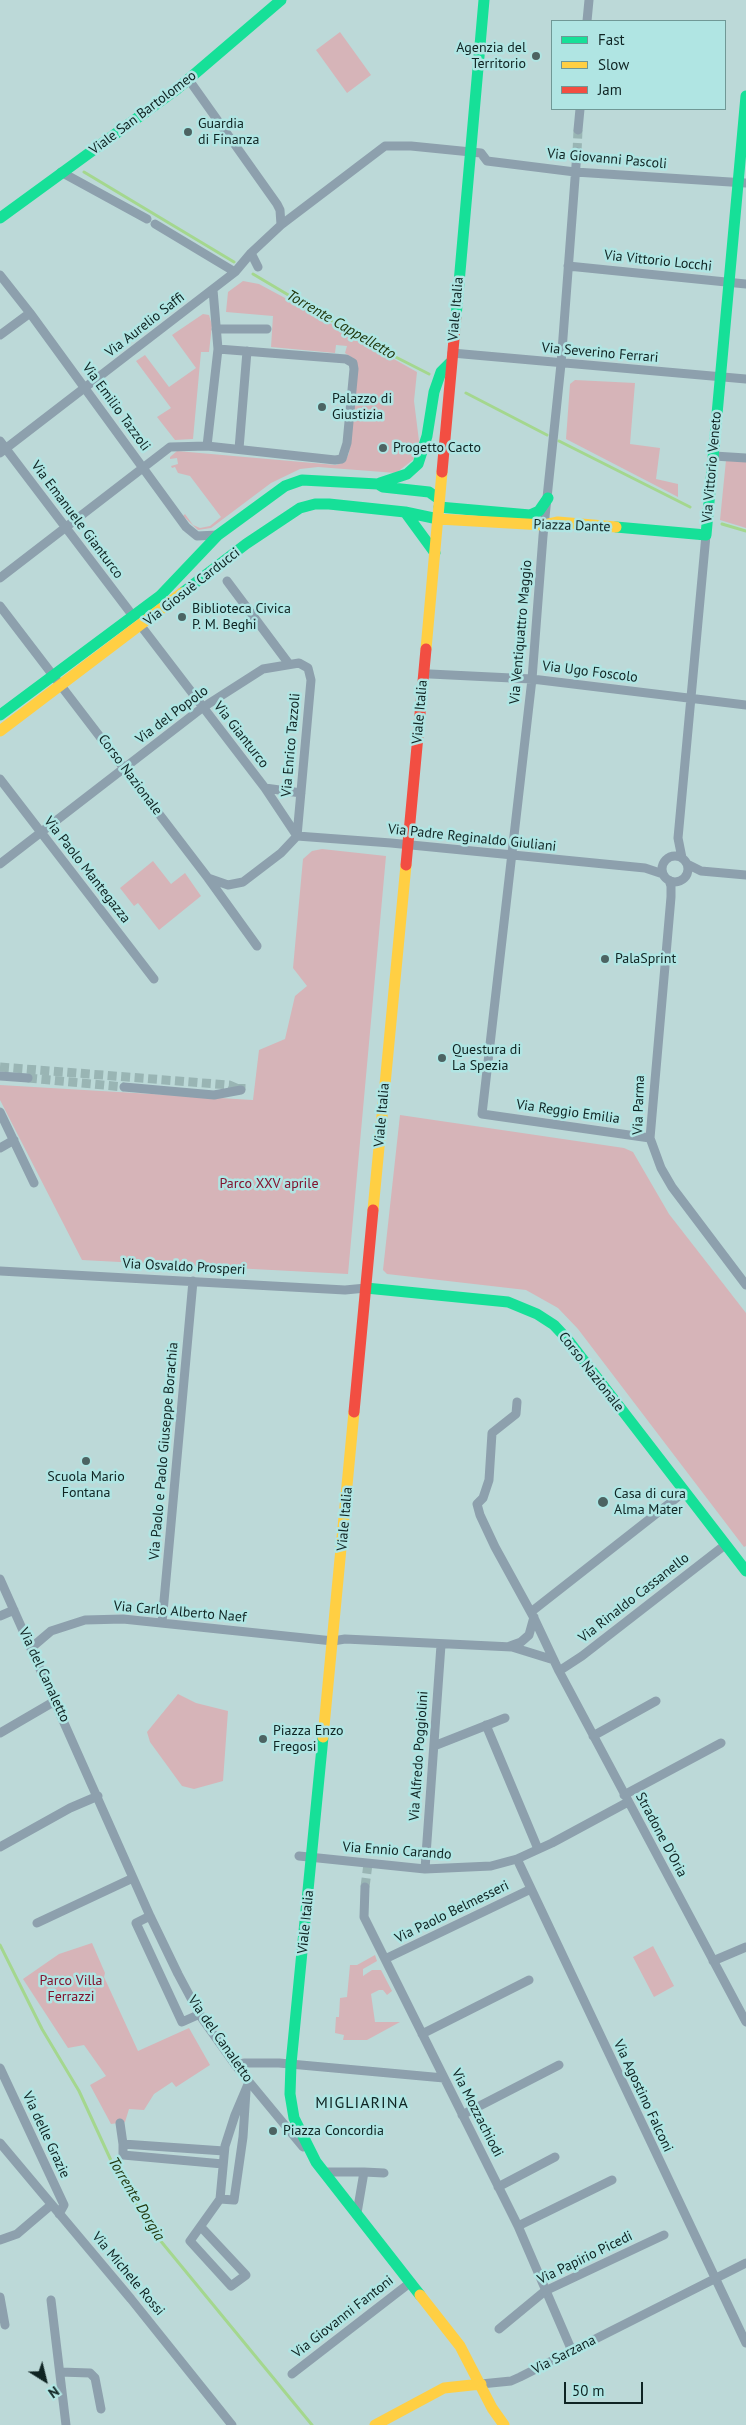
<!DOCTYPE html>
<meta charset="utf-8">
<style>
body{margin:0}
#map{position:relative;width:746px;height:2425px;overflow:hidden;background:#bcd9d8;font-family:"PT Sans",sans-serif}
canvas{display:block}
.legend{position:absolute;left:551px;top:20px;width:175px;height:90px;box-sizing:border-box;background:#b0e5e3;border:1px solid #709896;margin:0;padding:6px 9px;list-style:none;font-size:15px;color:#0f2423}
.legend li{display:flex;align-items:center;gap:10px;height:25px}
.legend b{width:25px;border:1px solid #709896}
.north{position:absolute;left:20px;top:2355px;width:50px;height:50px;-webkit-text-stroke:4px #b0e5e3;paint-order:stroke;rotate:144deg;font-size:14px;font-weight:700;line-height:20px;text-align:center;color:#0f2423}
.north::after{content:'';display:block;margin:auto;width:18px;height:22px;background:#0f2423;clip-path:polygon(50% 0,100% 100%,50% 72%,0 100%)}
.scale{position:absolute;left:564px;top:2382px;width:79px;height:22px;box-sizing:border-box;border:2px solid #0f2423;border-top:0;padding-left:6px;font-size:15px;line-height:18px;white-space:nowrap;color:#0f2423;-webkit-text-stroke:4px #b0e5e3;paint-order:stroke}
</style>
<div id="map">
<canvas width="746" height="2425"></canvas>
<ul class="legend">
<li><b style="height:6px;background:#16e098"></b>Fast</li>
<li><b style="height:6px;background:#ffcf43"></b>Slow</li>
<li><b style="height:6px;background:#f24e42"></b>Jam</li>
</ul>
<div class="north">N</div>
<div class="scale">50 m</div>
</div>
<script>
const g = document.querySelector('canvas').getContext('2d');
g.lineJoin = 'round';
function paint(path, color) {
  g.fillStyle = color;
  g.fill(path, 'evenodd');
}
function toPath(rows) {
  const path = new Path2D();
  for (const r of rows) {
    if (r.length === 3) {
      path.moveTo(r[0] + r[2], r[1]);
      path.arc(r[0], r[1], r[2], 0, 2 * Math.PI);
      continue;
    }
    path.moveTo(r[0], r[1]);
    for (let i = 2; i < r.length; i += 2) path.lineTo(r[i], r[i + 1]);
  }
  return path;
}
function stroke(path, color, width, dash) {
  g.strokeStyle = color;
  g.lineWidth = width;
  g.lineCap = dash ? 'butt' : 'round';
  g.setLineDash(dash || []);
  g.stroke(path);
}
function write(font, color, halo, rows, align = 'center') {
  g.font = font + ' "PT Sans",sans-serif';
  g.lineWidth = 5;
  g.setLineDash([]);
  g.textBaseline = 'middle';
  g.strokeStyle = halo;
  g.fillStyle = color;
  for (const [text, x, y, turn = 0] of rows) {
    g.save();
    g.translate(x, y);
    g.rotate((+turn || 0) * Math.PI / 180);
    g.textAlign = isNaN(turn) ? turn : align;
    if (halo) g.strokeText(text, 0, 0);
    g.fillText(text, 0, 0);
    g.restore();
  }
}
paint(toPath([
 [340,32,371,75,347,93,316,50],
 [243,281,259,284,285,298,417,372,414,401,419,441,414,459,396,473,318,467,300,469,271,483,211,528,198,530,183,516,185,514,193,525,200,528,210,526,221,517,190,476,178,473,175,467,172,468,171,466,178,464,177,458,170,459,170,457,177,451,336,465,345,462,349,453,357,361,345,353,347,346,336,345,335,353,271,347,273,316,226,312,228,292],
 [203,314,209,315,212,325,209,352,201,352,193,439,175,440,157,417,171,408,136,361,145,355,169,387,196,368,172,335],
 [575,380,635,383,630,444,660,448,656,479,678,484,678,497,566,439,570,384],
 [726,460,746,462,746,528,720,520],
 [322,849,386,856,348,1274,82,1260,0,1100,0,1085,253,1100,259,1050,285,1039,295,996,307,986,293,968,303,859,312,851],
 [153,861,171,884,185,873,201,896,159,930,138,903,134,906,120,888],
 [400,1115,624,1148,633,1152,669,1214,746,1313,746,1546,744,1547,578,1329,558,1308,526,1290,387,1274,383,1270],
 [178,1694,196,1703,228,1711,223,1781,194,1789,182,1786,150,1742,147,1732],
 [92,1943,105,1973,104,1977,138,2051,189,2028,210,2065,176,2087,172,2082,154,2094,144,2110,129,2109,125,2122,111,2124,90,2085,106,2076,84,2045,68,2048,23,1979,59,1954],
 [653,1946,674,1986,654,1997,633,1957],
 [375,1955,377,1961,363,1969,363,1976,372,1970,381,1970,392,1991,387,1995,383,1990,379,1990,371,1994,375,2022,400,2022,367,2040,343,2040,344,2035,335,2033,336,2017,339,2017,340,1998,347,1997,350,1965,357,1965]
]), '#d6b4b8');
stroke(toPath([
 [84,172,234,262],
 [253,274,376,347,429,374],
 [466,393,547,435],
 [559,441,690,507],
 [722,524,746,531],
 [0,1945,42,2029,79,2091,114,2167,150,2228,312,2425]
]), '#a4d78e', 3);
stroke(toPath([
 [577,152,578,130],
 [0,1067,229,1085,241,1090,241,1084],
 [28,1078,124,1087],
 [365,1887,368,1864]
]), '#99b5b4', 9, [9, 4.5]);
stroke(toPath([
 [587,21,589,0],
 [189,80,277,204,280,210,281,225],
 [578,130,580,109],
 [577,152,561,364,543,536,532,679,482,1114,650,1138],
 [61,172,147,219],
 [155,224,235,272],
 [251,253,258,267],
 [568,266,746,284],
 [0,275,30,313,186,527,197,536,218,535],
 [216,329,267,329],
 [0,335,30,313],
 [452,353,746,379],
 [0,441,133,616],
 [207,446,335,460,342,459,347,443,354,369,353,363,346,359,218,349],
 [239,449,247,351],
 [0,453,235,272,251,253,281,225,385,146,411,146,481,153,487,161,575,172,746,183],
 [714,456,746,458],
 [0,578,170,447,207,446,218,349,213,290],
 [227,581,289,664],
 [0,606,208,878,257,946],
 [141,626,265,788,297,836],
 [430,674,532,679,746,705],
 [0,779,154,979],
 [265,788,301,793],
 [297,836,391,843,645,868,663,874],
 [675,869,13],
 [682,858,678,838,706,535],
 [0,864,202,708,263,669,299,663,308,668,311,680,297,836],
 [687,864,701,871,746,875],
 [208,878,228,885,243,882,281,853,297,836],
 [669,880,671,886,671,897,650,1138,661,1168,672,1187,746,1285],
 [0,1076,28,1078],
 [124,1087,214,1095,241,1090],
 [0,1112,34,1183],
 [0,1148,14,1140],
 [0,1271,345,1290,366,1288],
 [517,1402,516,1414,492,1433,489,1480,483,1498,477,1504,480,1515,495,1547,534,1618,559,1671,746,2022],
 [0,1579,150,1916,178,1974,201,2017,236,2066,303,2147],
 [531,1612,684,1492],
 [0,1616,14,1610],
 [162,1623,193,1281],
 [510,1646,521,1642,529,1635,534,1617],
 [31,1648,51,1631,85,1620,123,1619,333,1641,345,1639,512,1647,554,1660],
 [559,1671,582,1656,725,1545],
 [486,1725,538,1849],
 [0,1733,55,1701],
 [593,1736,656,1701],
 [434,1746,505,1718],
 [624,1795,721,1743],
 [0,1847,70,1808,98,1796],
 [299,1856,425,1869,491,1866,517,1859,552,1843,628,1802],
 [517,1859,746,2343],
 [425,1869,441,1645],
 [365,1887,364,1917,518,2226,572,2351],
 [150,1916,136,1923,182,2022,200,2014],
 [37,1923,133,1878],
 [385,1959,531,1889],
 [713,1961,746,1947],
 [422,2034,529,1980],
 [236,2066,244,2063,279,2063,444,2078],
 [0,2068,64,2205,59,2214],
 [246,2091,243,2137,234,2200,220,2199,225,2146,235,2115,249,2082],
 [462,2115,559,2065],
 [120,2123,123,2144],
 [0,2143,131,2299,232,2425],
 [223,2164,123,2155,123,2144,224,2151],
 [324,2172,364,2172,357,2213],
 [364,2172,384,2173],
 [498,2187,555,2157],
 [518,2226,612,2180],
 [201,2227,246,2275,231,2286,190,2241,220,2199],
 [0,2240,17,2234,51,2205],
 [0,2297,5,2325],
 [51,2300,66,2425],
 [499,2329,545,2291,664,2235],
 [60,2372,90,2373,95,2378,101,2409],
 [292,2374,411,2282],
 [481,2384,511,2381,520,2377,746,2263]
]), '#8da0ad', 9);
stroke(toPath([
 [0,218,177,89,281,0],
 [456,317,484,0],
 [380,483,407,474,418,464,427,436,434,392,441,372,450,363],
 [439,507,530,515,539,511,548,498],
 [405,512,435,553],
 [616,527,706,535,746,96],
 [182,593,246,544,300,508,315,504,329,504,405,512,438,519],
 [0,715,160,596,218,535,285,486,302,480,378,484,383,487,429,492,439,499],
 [366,1288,508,1302,537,1314,554,1325,568,1340,746,1571],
 [323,1737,291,2064,290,2094,294,2118,316,2162,420,2295]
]), '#16e098', 11);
stroke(toPath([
 [438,519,544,525,558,522,616,527],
 [426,649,442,472],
 [0,731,182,593],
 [373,1210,406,865],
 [323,1737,354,1412],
 [420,2295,460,2346,492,2408,504,2425],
 [375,2425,444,2388,481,2384]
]), '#ffcf43', 11);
stroke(toPath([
 [442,472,456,317],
 [406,865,426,649],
 [354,1412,373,1210]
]), '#f24e42', 11);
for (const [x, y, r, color] of [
 [536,56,5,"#4c6362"],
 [188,132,5,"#4c6362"],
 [322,407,5,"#4c6362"],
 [383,448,5,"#4c6362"],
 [182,617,5,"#4c6362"],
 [605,959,5,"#4c6362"],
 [442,1058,5,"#4c6362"],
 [86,1461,5,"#4c6362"],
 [603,1502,6,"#4c6362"],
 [263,1739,5,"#4c6362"],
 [273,2131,5,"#4c6362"]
]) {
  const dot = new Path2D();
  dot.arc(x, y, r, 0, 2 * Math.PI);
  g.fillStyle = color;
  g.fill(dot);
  stroke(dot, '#b0e5e3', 2);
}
write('14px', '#0f2423', '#b0e5e3', [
 ["Agenzia del",526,48,"right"],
 ["Territorio",526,64,"right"],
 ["Guardia",198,124],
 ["di Finanza",198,140],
 ["Palazzo di",332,399],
 ["Giustizia",332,415],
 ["Progetto Cacto",393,448],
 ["Biblioteca Civica",192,609],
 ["P. M. Beghi",192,625],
 ["PalaSprint",615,959],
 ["Questura di",452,1050],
 ["La Spezia",452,1066],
 ["Scuola Mario",86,1477,"center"],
 ["Fontana",86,1493,"center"],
 ["Casa di cura",614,1494],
 ["Alma Mater",614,1510],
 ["Piazza Enzo",273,1731],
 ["Fregosi",273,1747],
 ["Piazza Concordia",283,2131]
], 'left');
write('14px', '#0f2423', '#b0e5e3', [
 ["Viale San Bartolomeo",143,113,-37],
 ["Via Giovanni Pascoli",607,159,5],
 ["Via Vittorio Locchi",658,261,6],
 ["Viale Italia",456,309,-85],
 ["Via Aurelio Saffi",145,325,-38],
 ["Via Severino Ferrari",600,353,5],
 ["Via Emilio Tazzoli",116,407,54],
 ["Via Vittorio Veneto",712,467,-85],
 ["Via Emanuele Gianturco",77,520,53],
 ["Piazza Dante",572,526,2],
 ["Via Giosuè Carducci",192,587,-38],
 ["Via Ventiquattro Maggio",521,632,-85],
 ["Via Ugo Foscolo",590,672,7],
 ["Viale Italia",420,712,-85],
 ["Via del Popolo",172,715,-37],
 ["Via Gianturco",241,735,52],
 ["Via Enrico Tazzoli",291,745,-85],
 ["Corso Nazionale",130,775,53],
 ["Via Padre Reginaldo Giuliani",472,838,6],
 ["Via Paolo Mantegazza",87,870,52],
 ["Via Parma",639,1105,-88],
 ["Via Reggio Emilia",568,1112,8],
 ["Viale Italia",382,1115,-85],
 ["Via Osvaldo Prosperi",184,1267,3],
 ["Corso Nazionale",591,1372,52],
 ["Via Paolo e Paolo Giuseppe Borachia",164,1451,-85],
 ["Viale Italia",345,1519,-85],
 ["Via Rinaldo Cassanello",634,1598,-38],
 ["Via Carlo Alberto Naef",180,1612,5],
 ["Via del Canaletto",44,1675,65],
 ["Via Alfredo Poggiolini",419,1756,-86],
 ["Stradone D'Oria",661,1835,62],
 ["Via Ennio Carando",397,1851,4],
 ["Via Paolo Belmesseri",452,1912,-26],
 ["Viale Italia",306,1922,-84],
 ["Via del Canaletto",220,2039,55],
 ["Via Agostino Falconi",643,2096,65],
 ["Via Mozzachiodi",477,2113,63],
 ["Via delle Grazie",46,2135,65],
 ["Via Papirio Picedi",585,2258,-26],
 ["Via Michele Rossi",128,2274,50],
 ["Via Giovanni Fantoni",343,2317,-38],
 ["Via Sarzana",564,2355,-27]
]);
write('14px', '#82142f', '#b0e5e3', [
 ["Parco XXV aprile",269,1184],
 ["Parco Villa",71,1981],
 ["Ferrazzi",71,1997]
]);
write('italic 15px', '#20380e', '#b0e5e3', [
 ["Torrente Cappelletto",341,325,30],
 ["Torrente Dorgia",136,2199,59]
]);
g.letterSpacing = '1px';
write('16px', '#0f2423', '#b0e5e3', [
 ["MIGLIARINA",362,2103]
]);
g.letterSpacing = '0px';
</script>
